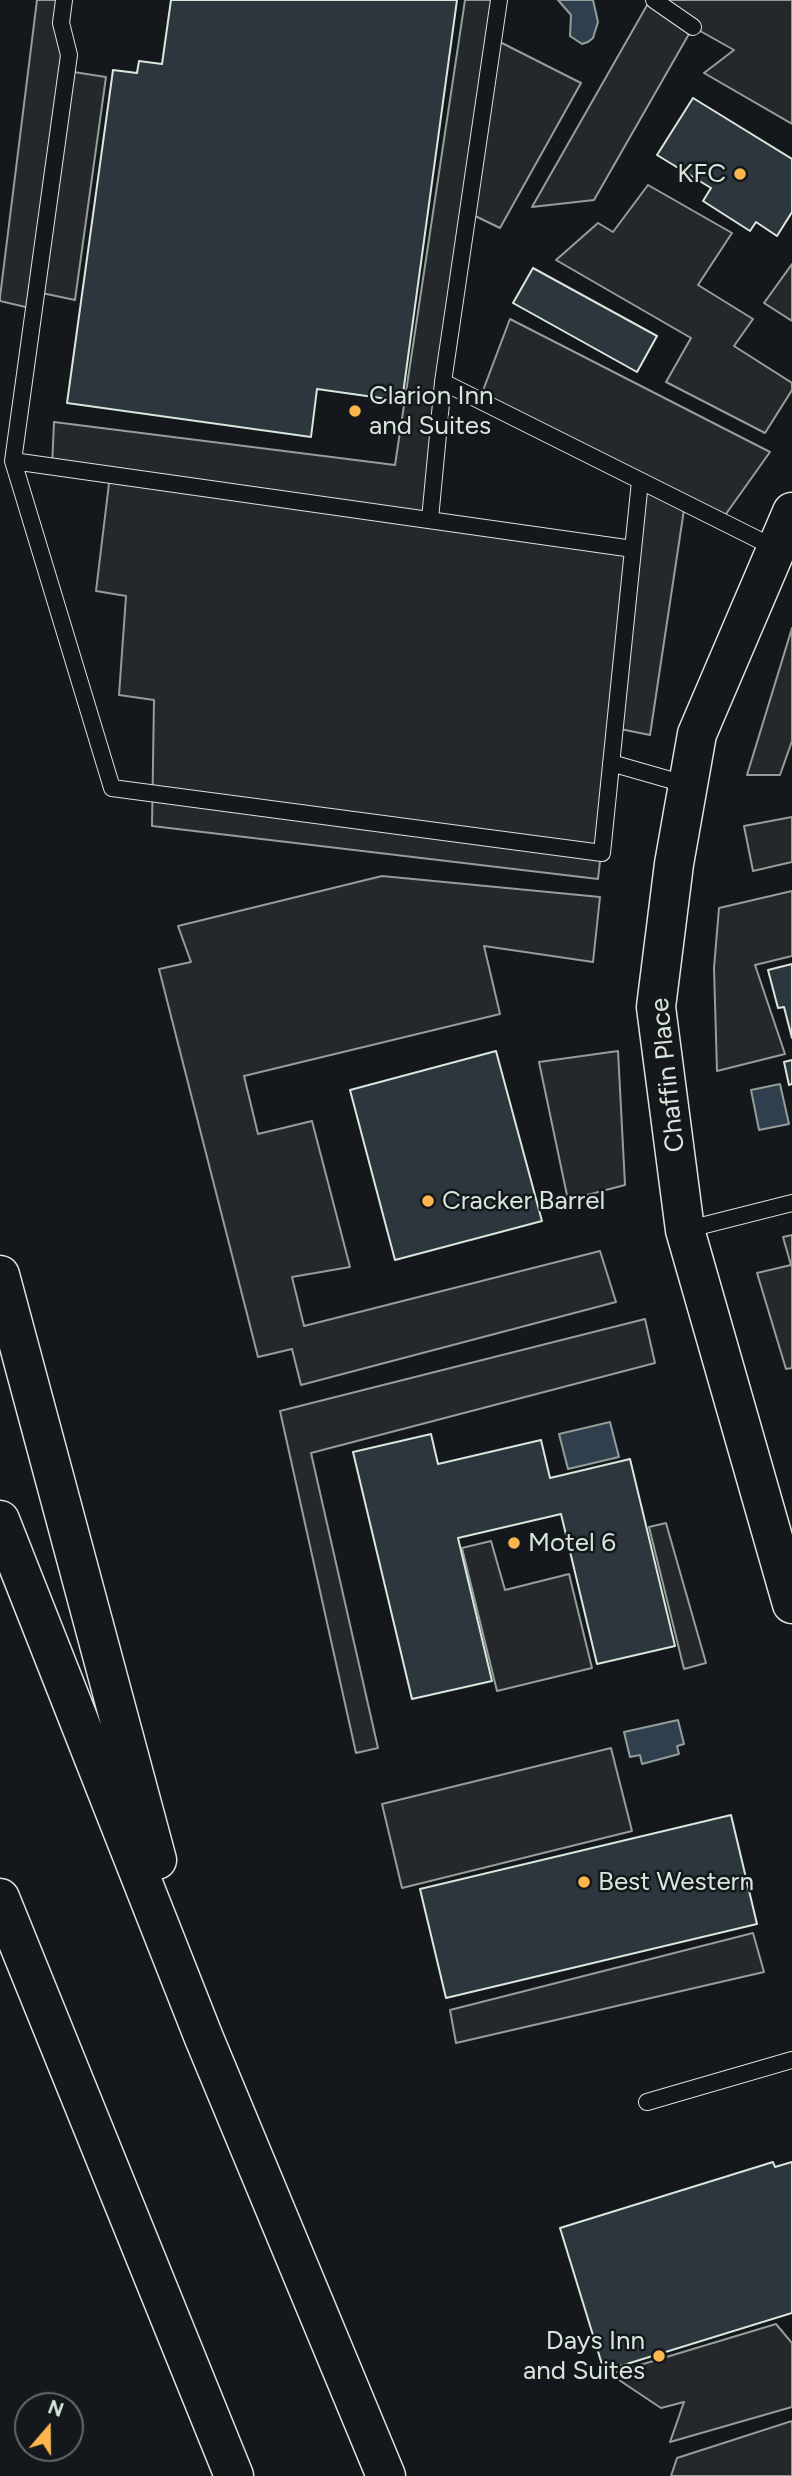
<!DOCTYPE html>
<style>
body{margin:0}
#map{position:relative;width:792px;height:2476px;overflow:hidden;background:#14181c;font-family:Figtree,sans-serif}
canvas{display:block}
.north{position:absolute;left:14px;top:2392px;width:70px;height:70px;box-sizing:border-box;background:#14181c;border:2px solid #626a69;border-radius:50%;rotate:20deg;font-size:19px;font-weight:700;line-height:28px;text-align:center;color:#d8e6dc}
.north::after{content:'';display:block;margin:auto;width:24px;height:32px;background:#ffb74d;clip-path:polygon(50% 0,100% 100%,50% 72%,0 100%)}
</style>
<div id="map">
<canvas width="792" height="2476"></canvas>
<div class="north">N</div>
</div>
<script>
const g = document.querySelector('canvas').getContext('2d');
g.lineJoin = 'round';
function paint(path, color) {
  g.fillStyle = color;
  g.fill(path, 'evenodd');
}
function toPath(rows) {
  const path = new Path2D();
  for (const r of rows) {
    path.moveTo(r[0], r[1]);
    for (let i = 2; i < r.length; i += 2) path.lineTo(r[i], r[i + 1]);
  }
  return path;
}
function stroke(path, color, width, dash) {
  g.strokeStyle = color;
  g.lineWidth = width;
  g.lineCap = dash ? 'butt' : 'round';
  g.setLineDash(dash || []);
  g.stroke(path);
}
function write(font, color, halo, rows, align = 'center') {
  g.font = font + ' Figtree,sans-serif';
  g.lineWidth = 5;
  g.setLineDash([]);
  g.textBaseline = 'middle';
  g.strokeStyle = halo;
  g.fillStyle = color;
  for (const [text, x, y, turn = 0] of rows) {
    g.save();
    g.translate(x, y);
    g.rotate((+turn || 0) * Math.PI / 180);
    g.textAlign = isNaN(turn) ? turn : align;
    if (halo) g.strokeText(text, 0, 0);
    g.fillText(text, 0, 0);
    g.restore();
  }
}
const parking = toPath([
 [37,0,64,0,67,71,106,77,75,300,37,292,34,309,0,301,0,297,37,0],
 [465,0,499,0,494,39,581,83,500,228,469,213,430,519,632,549,640,481,479,401,510,319,770,452,721,521,685,503,650,735,615,728,598,879,152,826,154,700,119,695,126,596,96,591,110,475,52,467,54,422,395,465,465,0],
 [650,0,792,0,792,124,704,73,734,50,693,27,594,200,532,207,650,0],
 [648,185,732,233,698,285,753,319,734,346,792,383,792,390,765,433,666,382,691,338,556,260,598,223,613,232,648,185],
 [792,264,792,321,764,303,792,264],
 [792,628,792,741,780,775,747,775,792,628],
 [792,817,792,862,753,871,744,826,792,817],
 [382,876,600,897,593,962,484,946,500,1014,244,1076,258,1134,312,1121,350,1267,292,1277,304,1326,600,1251,616,1302,301,1385,292,1349,258,1357,159,969,191,962,178,926,382,876],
 [792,891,792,956,755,965,785,1054,717,1071,714,968,719,908,792,891],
 [618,1051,625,1185,568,1200,539,1062,618,1051],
 [792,1235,792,1368,786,1369,757,1273,791,1265,783,1237,792,1235],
 [645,1319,655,1363,311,1453,378,1748,356,1753,280,1411,645,1319],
 [666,1523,706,1663,684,1669,649,1527,666,1523],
 [491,1541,505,1590,569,1574,592,1668,497,1691,462,1548,491,1541],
 [611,1748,632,1831,402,1888,382,1804,611,1748],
 [753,1933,764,1972,456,2043,450,2010,753,1933],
 [776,2324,792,2343,792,2407,670,2442,684,2402,661,2408,610,2374,776,2324],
 [792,2421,792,2476,671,2476,677,2458,792,2421]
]);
paint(parking, '#24282b');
stroke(parking, '#939e99', 2);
const water = toPath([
 [558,0,593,0,598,22,593,38,588,42,582,44,570,36,571,15,558,0],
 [780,1084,789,1124,759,1130,751,1090,780,1084],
 [610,1422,619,1457,568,1469,559,1434,610,1422],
 [678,1720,684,1744,677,1746,679,1754,642,1764,640,1755,630,1757,624,1732,678,1720]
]);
paint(water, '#2f3f4d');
stroke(water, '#939e99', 2);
const building = toPath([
 [171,0,457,0,402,401,317,389,311,437,67,403,113,70,137,73,139,61,162,64,171,0],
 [693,98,792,159,792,212,777,236,756,222,750,231,703,201,711,188,657,155,693,98],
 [533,268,657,336,637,372,513,303,533,268],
 [792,964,792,1038,784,1007,778,1008,768,970,792,964],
 [496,1051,542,1221,395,1260,350,1090,496,1051],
 [792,1060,792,1084,789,1085,784,1062,792,1060],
 [431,1434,438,1464,541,1440,550,1478,630,1459,675,1646,597,1664,561,1514,458,1538,492,1681,412,1699,353,1452,431,1434],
 [731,1815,757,1924,446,1998,420,1889,731,1815],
 [773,2162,775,2167,792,2162,792,2313,604,2371,560,2228,773,2162]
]);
paint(building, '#2c363c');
stroke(building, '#d8e6dc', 2);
const service = toPath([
 [64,0,61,23,69,55,13,461,633,549],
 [499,0,443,382,777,549],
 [654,0,693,27],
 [13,461,112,788,602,853,640,481],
 [430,519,443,382],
 [611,763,688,785],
 [685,1230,792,1203],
 [647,2102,792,2060]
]);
const tertiary = toPath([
 [792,512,697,734,674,864,656,1007,685,1230,792,1604]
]);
const motorway = toPath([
 [0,1275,157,1860],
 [0,1520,204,2038,386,2476],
 [0,1898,234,2476]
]);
stroke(service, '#d8e6dc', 18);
stroke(tertiary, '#d8e6dc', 41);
stroke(motorway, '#d8e6dc', 41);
stroke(service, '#14181c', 16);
stroke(tertiary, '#14181c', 38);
stroke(motorway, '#14181c', 38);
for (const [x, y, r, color] of [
 [740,174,7,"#ffb74d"],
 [355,411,7,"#ffb74d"],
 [428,1201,7,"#ffb74d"],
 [514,1543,7,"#ffb74d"],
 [584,1882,7,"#ffb74d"],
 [659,2356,7,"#ffb74d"]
]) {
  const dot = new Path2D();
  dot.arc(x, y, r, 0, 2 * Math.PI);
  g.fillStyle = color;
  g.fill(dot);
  stroke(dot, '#14181c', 2.5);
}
write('26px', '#d8e6dc', '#14181c', [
 ["KFC",726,174,"right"],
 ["Clarion Inn",369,396],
 ["and Suites",369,426],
 ["Cracker Barrel",442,1201],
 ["Motel 6",528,1543],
 ["Best Western",598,1882],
 ["Days Inn",645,2341,"right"],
 ["and Suites",645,2371,"right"]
], 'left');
write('26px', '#d8e6dc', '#14181c', [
 ["Chaffin Place",668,1075,-96]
]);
</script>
